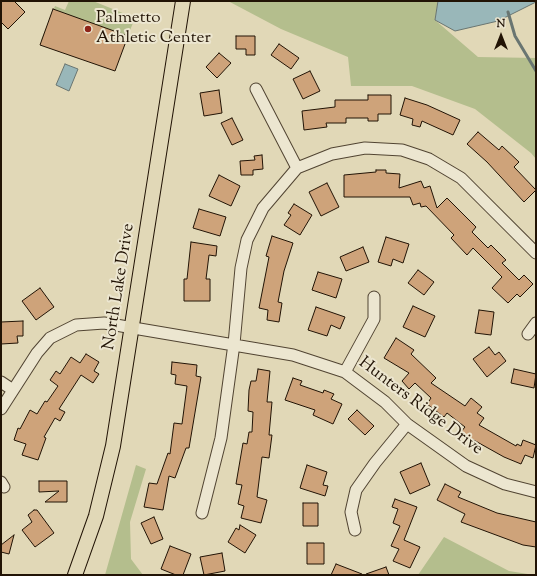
<!DOCTYPE html>
<style>
body{margin:0}
#map{position:relative;width:537px;height:576px;overflow:hidden;background:#e1d8b7;font-family:"Sorts Mill Goudy",serif}
canvas{display:block}
.frame{position:absolute;inset:0;border:2px solid #211305;pointer-events:none}
.north{position:absolute;left:481px;top:16px;width:40px;height:40px;-webkit-text-stroke:3px #ece6d0;paint-order:stroke;rotate:0deg;font-size:11px;font-weight:700;line-height:16px;text-align:center;color:#211305}
.north::after{content:'';display:block;margin:auto;width:14px;height:18px;background:#211305;clip-path:polygon(50% 0,100% 100%,50% 72%,0 100%)}
</style>
<div id="map">
<canvas width="537" height="576"></canvas>
<div class="frame"></div>
<div class="north">N</div>
</div>
<script>
const g = document.querySelector('canvas').getContext('2d');
g.lineJoin = 'round';
function paint(path, color) {
  g.fillStyle = color;
  g.fill(path, 'evenodd');
}
function toPath(rows) {
  const path = new Path2D();
  for (const r of rows) {
    path.moveTo(r[0], r[1]);
    for (let i = 2; i < r.length; i += 2) path.lineTo(r[i], r[i + 1]);
  }
  return path;
}
function stroke(path, color, width, dash) {
  g.strokeStyle = color;
  g.lineWidth = width;
  g.lineCap = dash ? 'butt' : 'round';
  g.setLineDash(dash || []);
  g.stroke(path);
}
function write(font, color, halo, rows, align = 'center') {
  g.font = font + ' "Sorts Mill Goudy",serif';
  g.lineWidth = 4;
  g.setLineDash([]);
  g.textBaseline = 'middle';
  g.strokeStyle = halo;
  g.fillStyle = color;
  for (const [text, x, y, turn = 0] of rows) {
    g.save();
    g.translate(x, y);
    g.rotate((+turn || 0) * Math.PI / 180);
    g.textAlign = isNaN(turn) ? turn : align;
    if (halo) g.strokeText(text, 0, 0);
    g.fillText(text, 0, 0);
    g.restore();
  }
}
paint(toPath([
 [69,1,93,1,135,18,114,70,41,40,55,6,65,10],
 [228,1,438,1,435,20,478,57,536,58,536,159,531,153,475,109,412,86,351,86,348,57,281,29],
 [136,465,146,469,130,522,131,559,143,575,105,575],
 [444,537,509,571,534,575,418,575]
]), '#b4be8d');
const water = toPath([
 [438,1,536,1,536,2,498,21,455,31,435,20,438,1],
 [65,64,78,69,69,91,56,85,65,64]
]);
paint(water, '#99b7b9');
stroke(water, '#697571', 1);
stroke(toPath([
 [508,12,515,36,536,71]
]), '#697571', 3);
const building = toPath([
 [3,1,14,1,25,12,8,29,1,22,1,3,3,1],
 [53,9,128,36,115,71,40,45,53,9],
 [236,36,255,36,255,55,246,55,246,49,236,49,236,36],
 [279,44,299,58,291,69,271,55,279,44],
 [219,53,231,63,217,78,206,67,219,53],
 [310,71,320,91,303,99,293,79,310,71],
 [219,90,222,113,204,116,200,93,219,90],
 [368,95,391,95,391,114,378,114,378,121,368,121,368,118,346,118,346,123,326,123,327,127,304,130,302,111,335,107,335,100,368,100,368,95],
 [405,98,427,105,460,120,453,135,422,121,420,127,412,125,413,119,400,115,405,98],
 [232,118,243,140,232,145,221,123,232,118],
 [478,132,499,150,502,146,519,162,514,167,536,190,524,202,487,162,467,144,478,132],
 [262,155,263,169,253,170,253,175,241,175,240,161,255,160,254,156,262,155],
 [376,170,386,170,386,173,400,174,399,188,421,181,424,188,430,186,437,208,447,198,476,227,472,232,488,248,491,245,506,260,502,263,519,280,524,275,533,284,520,297,517,294,508,303,492,288,502,277,473,248,467,255,451,238,454,235,426,206,421,207,420,203,413,205,410,197,344,197,344,175,376,172,376,170],
 [219,175,240,186,231,206,209,196,219,175],
 [327,183,339,207,321,216,309,192,327,183],
 [294,204,312,215,300,235,284,225,291,215,288,213,294,204],
 [199,209,226,217,220,236,193,228,199,209],
 [272,236,293,243,284,271,278,302,282,303,279,322,267,320,268,310,259,308,269,257,266,256,272,236],
 [386,237,409,244,403,263,393,259,391,266,378,262,386,237],
 [191,242,217,246,216,256,209,255,206,279,210,279,210,301,184,301,184,279,187,279,191,242],
 [363,247,369,262,346,271,340,257,363,247],
 [418,270,434,282,424,295,408,283,418,270],
 [318,272,342,279,336,298,312,290,318,272],
 [40,288,54,307,36,320,22,301,40,288],
 [413,306,435,316,425,337,403,327,413,306],
 [316,307,345,317,340,329,331,325,327,336,308,330,316,307],
 [479,310,494,312,491,335,475,333,479,310],
 [23,321,23,336,17,336,18,343,1,344,1,322,23,321],
 [396,338,414,350,411,354,436,378,431,383,465,406,471,398,482,407,477,413,484,418,479,425,516,446,517,444,521,446,523,440,536,445,533,458,525,455,521,464,504,457,470,438,468,439,460,433,465,427,447,413,444,417,427,404,431,398,415,383,409,389,402,381,409,373,384,358,396,338],
 [489,347,495,355,499,352,506,361,487,377,473,359,489,347],
 [86,354,99,362,94,371,99,374,93,383,81,375,59,409,65,412,60,421,55,418,44,437,46,438,38,460,22,455,26,444,14,440,18,428,20,429,30,410,37,414,45,401,47,402,58,386,50,380,56,371,60,374,71,357,80,363,86,354],
 [172,362,197,365,196,376,201,377,189,448,186,448,175,478,169,476,163,510,144,507,149,483,157,484,168,453,170,454,174,423,182,424,187,386,175,384,176,375,171,374,172,362],
 [258,369,270,371,267,402,272,402,269,435,272,435,269,458,262,457,257,497,267,500,261,523,241,518,244,506,238,504,242,485,236,484,243,443,247,444,249,432,252,432,253,412,248,411,249,390,251,381,256,381,258,369],
 [514,369,536,374,534,388,511,383,514,369],
 [293,378,302,381,300,385,323,393,324,390,334,394,331,399,342,404,333,424,313,415,315,410,285,400,293,378],
 [357,410,374,426,365,435,348,419,357,410],
 [421,463,430,485,410,494,400,472,421,463],
 [307,465,327,472,323,485,328,486,325,496,300,488,307,465],
 [39,481,67,481,67,502,45,502,59,491,39,492,39,481],
 [445,484,461,492,458,497,497,513,536,522,536,547,523,545,461,522,465,514,437,500,445,484],
 [395,499,417,507,404,540,420,547,410,568,393,561,399,549,391,546,400,526,393,523,398,509,392,507,395,499],
 [303,503,318,503,318,526,303,526,303,503],
 [34,510,37,510,54,533,35,547,22,530,32,522,28,515,34,510],
 [154,517,163,539,151,544,141,523,154,517],
 [240,525,256,535,245,553,228,542,236,528,239,530,240,525],
 [14,535,9,554,1,552,1,545,14,535],
 [307,543,324,543,324,564,307,564,307,543],
 [170,546,191,554,183,575,176,575,161,569,170,546],
 [222,553,225,571,204,575,200,557,222,553],
 [336,564,362,574,362,575,331,575,336,564],
 [386,567,389,575,366,575,366,574,386,567]
]);
paint(building, '#cea37a');
stroke(building, '#211305', 1);
const minor = toPath([
 [256,89,297,168],
 [528,334,536,323],
 [345,372,374,319,374,297],
 [1,382,13,390],
 [1,409,37,353,50,338,76,325,104,323,293,355,345,372,385,402,407,424,466,466,505,484,536,492],
 [1,482,4,487],
 [202,513,221,438,234,344,241,268,247,240,263,208,297,168,332,154,365,148,402,150,429,159,461,178,536,253],
 [355,530,351,512,356,490,375,463,407,424]
]);
const major = toPath([
 [75,575,96,516,113,446,183,1]
]);
stroke(minor, '#514432', 13);
stroke(major, '#211305', 16);
stroke(minor, '#ece6d0', 11);
stroke(major, '#e1d8b7', 14);
for (const [x, y, r, color] of [
 [88,29,4,"#8f2418"]
]) {
  const dot = new Path2D();
  dot.arc(x, y, r, 0, 2 * Math.PI);
  g.fillStyle = color;
  g.fill(dot);
  stroke(dot, '#ece6d0', 1.5);
}
write('17px', '#211305', '#ece6d0', [
 ["Palmetto",96,19],
 ["Athletic Center",96,39]
], 'left');
write('17px', '#211305', '#ece6d0', [
 ["North Lake Drive",120,287,-81],
 ["Hunters Ridge Drive",420,407,37]
]);
</script>
